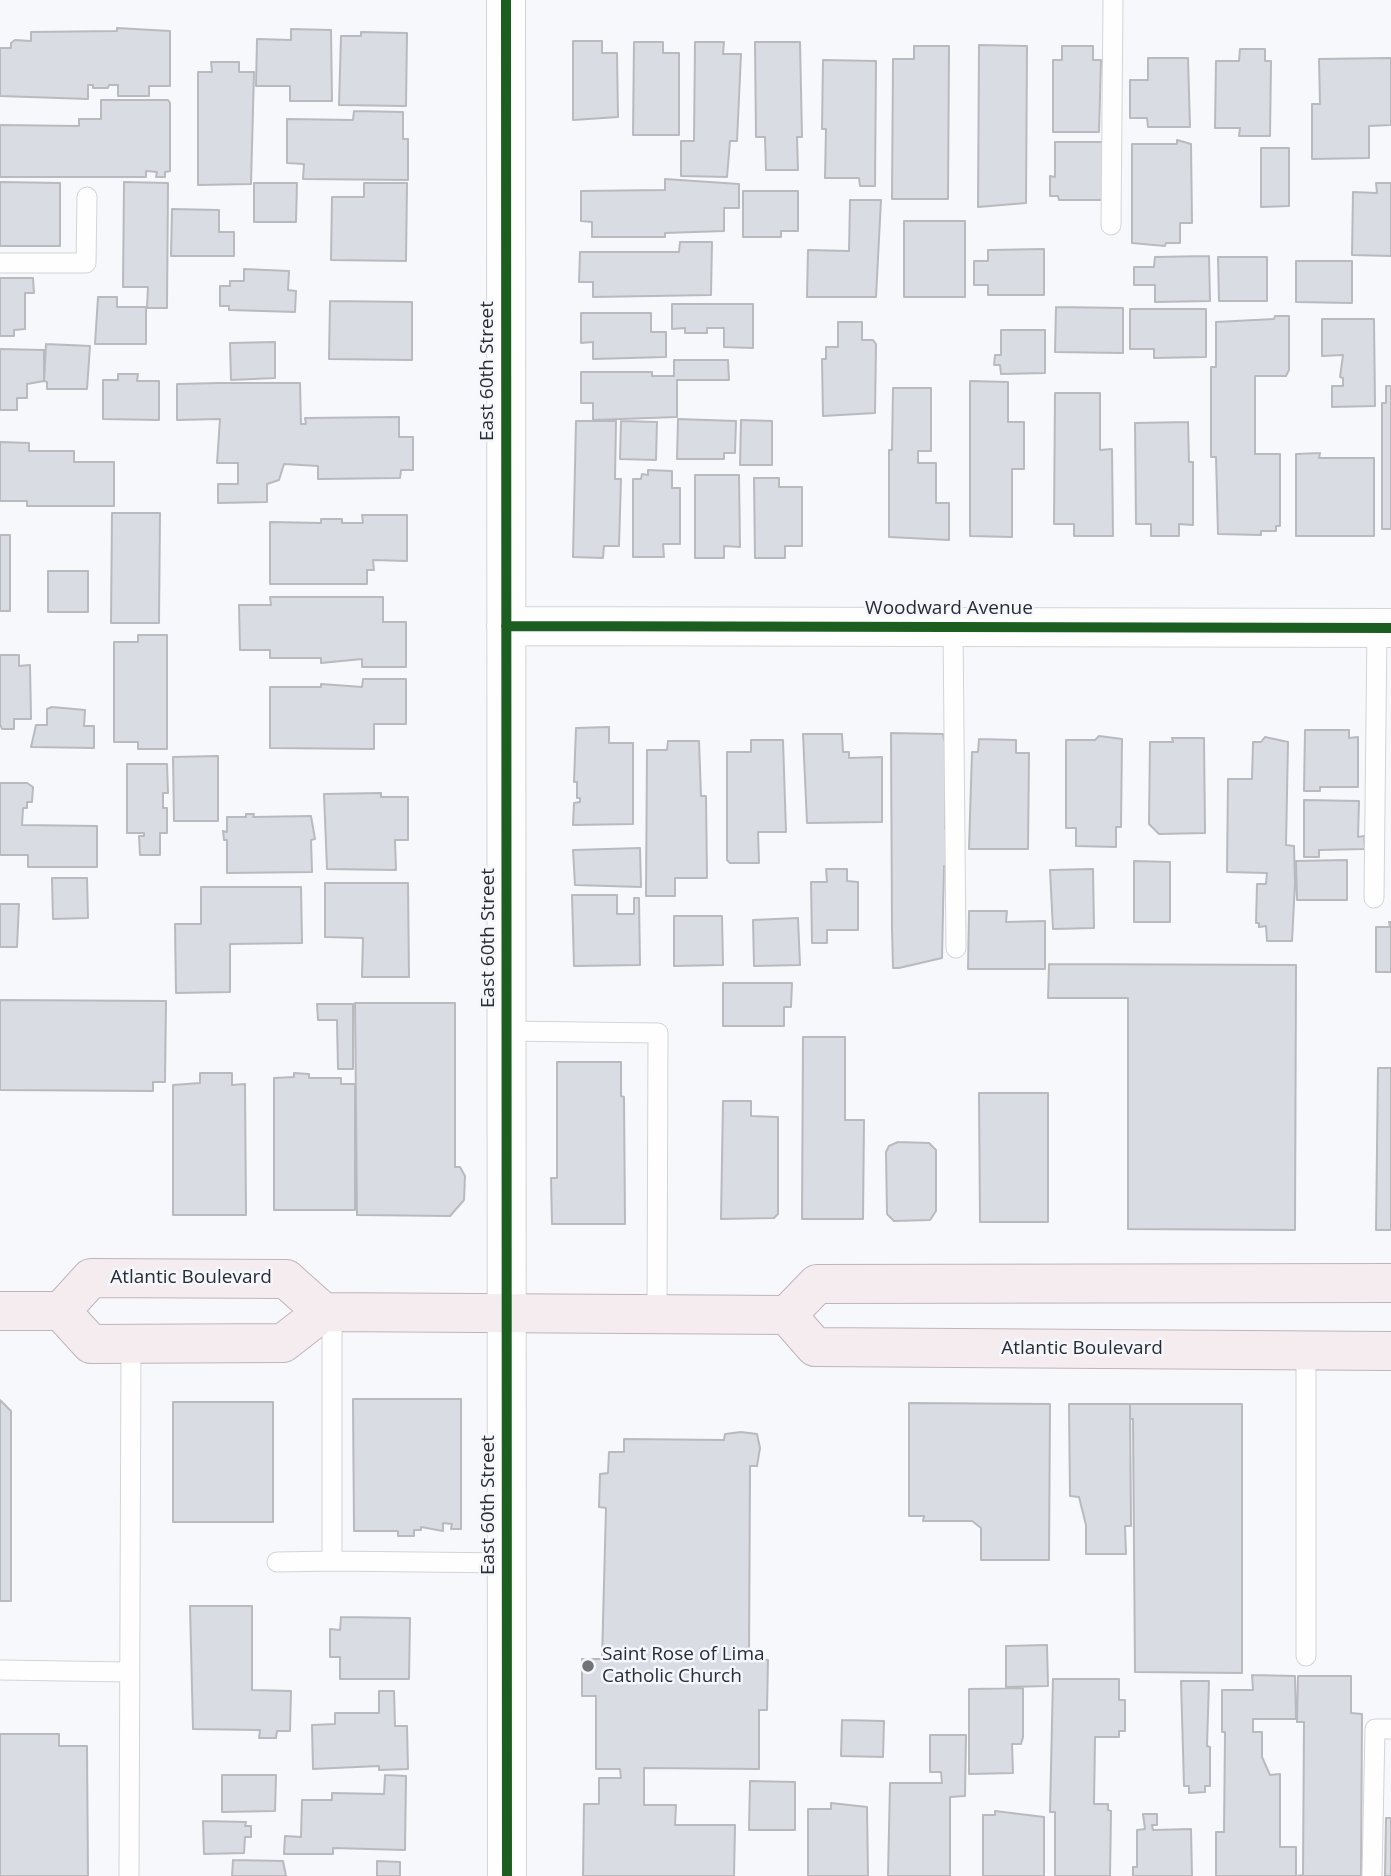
<!DOCTYPE html>
<style>
body{margin:0}
canvas{display:block;background:#f7f8fc}
</style>
<canvas width="1391" height="1876"></canvas>
<script>
const g = document.querySelector('canvas').getContext('2d');
g.lineJoin = 'round';
function paint(path, color) {
  g.fillStyle = color;
  g.fill(path, 'evenodd');
}
function toPath(rows) {
  const path = new Path2D();
  for (const r of rows) {
    path.moveTo(r[0], r[1]);
    for (let i = 2; i < r.length; i += 2) path.lineTo(r[i], r[i + 1]);
  }
  return path;
}
function stroke(path, color, width, dash) {
  g.strokeStyle = color;
  g.lineWidth = width;
  g.lineCap = dash ? 'butt' : 'round';
  g.setLineDash(dash || []);
  g.stroke(path);
}
function write(font, color, halo, rows, align = 'center') {
  g.font = font + ' "Open Sans",sans-serif';
  g.lineWidth = 5;
  g.setLineDash([]);
  g.textBaseline = 'middle';
  g.strokeStyle = halo;
  g.fillStyle = color;
  for (const [text, x, y, turn = 0] of rows) {
    g.save();
    g.translate(x, y);
    g.rotate((+turn || 0) * Math.PI / 180);
    g.textAlign = isNaN(turn) ? turn : align;
    if (halo) g.strokeText(text, 0, 0);
    g.fillText(text, 0, 0);
    g.restore();
  }
}
const building = toPath([
 [117,28,170,31,170,86,149,86,149,96,118,96,118,85,109,85,108,88,93,88,93,85,88,85,88,99,0,96,0,48,11,48,11,43,15,40,31,41,31,32,117,31,117,28],
 [291,29,331,30,332,101,290,101,290,86,256,86,257,39,291,40,291,29],
 [361,32,407,33,406,106,339,105,341,36,361,36,361,32],
 [573,41,602,41,602,53,617,53,618,117,573,120,573,41],
 [634,42,663,42,663,53,679,53,679,135,633,135,634,42],
 [695,42,724,42,723,54,741,54,737,141,730,141,727,177,681,176,681,141,694,141,695,42],
 [755,42,800,42,802,137,797,137,798,170,766,170,765,137,756,137,755,42],
 [979,45,1027,46,1026,203,978,207,979,45],
 [914,46,949,46,948,199,892,199,893,59,914,59,914,46],
 [1062,46,1093,46,1093,60,1101,60,1099,132,1053,132,1053,60,1062,60,1062,46],
 [1240,49,1265,49,1265,61,1271,61,1270,136,1239,136,1240,128,1215,128,1216,61,1239,61,1240,49],
 [1148,58,1188,58,1190,127,1148,127,1147,118,1130,118,1130,80,1148,80,1148,58],
 [1391,58,1391,125,1369,126,1369,158,1312,159,1312,104,1320,104,1319,59,1391,58],
 [823,60,876,61,875,186,860,186,859,178,825,178,826,129,822,129,823,60],
 [211,62,239,62,239,72,254,72,251,184,198,185,198,72,212,72,211,62],
 [101,100,168,100,170,103,170,171,165,172,165,177,156,177,157,172,146,171,146,177,0,177,0,125,79,126,79,119,101,119,101,100],
 [354,111,403,112,403,139,408,139,408,180,303,179,304,164,287,163,287,119,353,120,354,111],
 [1177,140,1191,144,1192,223,1180,223,1180,243,1166,243,1165,246,1132,243,1132,144,1177,144,1177,140],
 [1055,142,1106,142,1102,200,1059,200,1058,196,1050,196,1050,176,1055,177,1055,142],
 [1261,148,1289,148,1289,206,1261,207,1261,148],
 [665,179,739,184,739,208,724,208,724,231,665,233,665,237,592,237,592,222,581,221,581,191,665,190,665,179],
 [0,182,60,183,60,246,0,246,0,182],
 [124,182,168,183,167,308,147,308,148,287,123,287,124,182],
 [254,183,297,183,296,222,254,222,254,183],
 [364,183,407,183,406,261,331,260,332,197,364,197,364,183],
 [1376,183,1391,183,1391,256,1352,255,1353,192,1377,193,1376,183],
 [743,191,798,191,798,231,781,231,781,237,743,237,743,191],
 [850,200,881,200,876,297,807,297,808,250,849,251,850,200],
 [172,209,219,210,219,232,234,232,234,256,171,256,172,209],
 [904,221,965,221,965,297,904,297,904,221],
 [680,242,712,242,711,295,593,297,593,282,579,282,580,252,679,252,680,242],
 [1044,249,1044,295,988,295,988,285,974,285,974,261,988,261,988,250,1044,249],
 [1209,256,1210,301,1155,302,1155,285,1134,285,1134,267,1154,267,1155,257,1209,256],
 [1218,257,1267,257,1267,301,1219,301,1218,257],
 [1296,261,1352,261,1352,303,1296,302,1296,261],
 [244,269,289,271,288,290,296,291,295,312,229,310,229,306,220,306,220,286,230,286,230,281,244,281,244,269],
 [0,278,33,278,34,293,25,293,25,329,14,330,14,336,0,336,0,278],
 [98,297,117,297,117,307,146,307,146,344,95,344,98,297],
 [330,301,412,302,412,360,329,359,330,301],
 [672,304,753,304,753,348,724,347,724,328,707,328,707,333,685,333,685,328,672,329,672,304],
 [1056,307,1123,308,1123,353,1055,352,1056,307],
 [1130,309,1206,309,1206,357,1154,358,1154,349,1130,349,1130,309],
 [581,313,651,313,651,332,666,332,666,357,593,359,593,342,581,343,581,313],
 [1275,316,1289,316,1289,370,1286,376,1255,376,1255,454,1280,454,1280,526,1276,526,1276,531,1261,531,1261,535,1218,534,1216,457,1211,457,1211,367,1216,367,1216,322,1274,319,1275,316],
 [1322,319,1374,319,1375,406,1332,407,1332,386,1343,386,1343,378,1340,377,1343,355,1322,356,1322,319],
 [838,322,862,322,862,340,873,340,876,344,875,413,823,416,822,359,826,359,826,347,838,347,838,322],
 [1001,330,1045,330,1045,373,1001,374,1000,365,994,365,995,355,1001,355,1001,330],
 [275,342,275,378,231,380,230,343,275,342],
 [46,344,90,346,87,389,47,389,47,382,44,381,46,344],
 [0,349,44,350,44,381,27,384,27,398,17,398,17,410,0,410,0,349],
 [674,360,728,360,729,380,677,380,677,417,593,420,593,403,581,403,581,372,652,372,652,376,674,376,674,360],
 [118,374,138,374,137,381,159,381,159,420,103,419,103,380,118,380,118,374],
 [970,381,1008,382,1008,422,1024,422,1024,469,1012,469,1012,537,970,536,970,381],
 [219,383,300,383,301,424,306,424,305,418,399,417,399,437,413,437,413,470,401,470,400,478,318,479,318,466,284,464,279,480,267,484,267,502,218,503,218,484,238,484,238,463,217,463,220,419,177,420,177,384,219,383],
 [1386,386,1391,386,1391,529,1382,529,1382,403,1386,403,1386,386],
 [893,388,931,388,931,451,918,451,918,463,936,463,936,503,949,503,949,540,889,537,889,450,892,450,893,388],
 [1055,393,1100,393,1100,450,1112,449,1113,536,1074,536,1074,524,1054,524,1055,393],
 [678,419,736,421,735,453,724,453,724,459,677,459,678,419],
 [741,420,772,421,772,465,740,465,741,420],
 [576,421,616,421,615,479,621,479,619,546,604,546,603,558,573,557,576,421],
 [621,421,657,422,656,460,620,459,621,421],
 [1188,422,1189,462,1193,462,1193,525,1179,524,1179,536,1151,536,1151,524,1136,524,1135,423,1188,422],
 [0,442,29,443,29,451,74,451,74,462,114,462,114,506,27,506,27,501,0,501,0,442],
 [1320,453,1319,458,1374,458,1374,536,1296,536,1296,454,1320,453],
 [648,470,672,471,672,488,680,488,680,544,663,544,664,557,633,557,633,479,641,479,642,474,648,475,648,470],
 [695,475,739,475,740,547,724,546,724,558,695,558,695,475],
 [754,478,779,478,779,487,802,487,802,546,785,546,785,558,755,558,754,478],
 [112,513,160,513,159,623,111,623,112,513],
 [362,515,407,515,407,561,373,560,374,570,367,570,367,584,270,584,270,522,321,523,321,519,342,519,342,523,363,523,362,515],
 [0,535,10,535,10,611,0,611,0,535],
 [48,571,88,571,88,612,48,612,48,571],
 [270,597,383,597,383,622,406,622,406,667,362,667,362,659,321,663,321,658,270,658,270,650,240,650,239,605,271,605,270,597],
 [138,635,167,635,167,749,138,749,138,742,114,742,114,642,138,642,138,635],
 [0,655,19,655,19,666,30,665,31,719,14,719,14,729,2,729,0,724,0,655],
 [363,679,406,679,406,724,374,724,374,749,270,748,270,687,321,687,321,684,362,687,363,679],
 [52,707,85,710,84,726,94,726,94,748,31,747,36,725,47,725,47,709,52,707],
 [609,727,609,743,633,743,633,824,573,825,574,803,580,802,580,798,577,798,577,782,574,782,576,728,609,727],
 [1305,730,1349,730,1349,738,1358,737,1358,787,1320,787,1320,791,1304,791,1305,730],
 [891,733,943,734,944,740,949,740,945,751,945,829,950,829,950,866,944,866,942,958,899,968,893,968,892,929,891,733],
 [803,734,842,734,843,752,849,752,849,758,882,757,882,822,807,823,803,734],
 [1099,736,1122,739,1121,827,1116,827,1116,847,1076,846,1076,828,1066,828,1066,740,1095,740,1099,736],
 [1265,737,1288,742,1286,845,1294,846,1295,883,1292,941,1267,941,1266,926,1259,927,1259,923,1256,923,1257,884,1266,884,1267,873,1227,872,1228,779,1252,779,1253,742,1261,742,1265,737],
 [1172,738,1204,738,1205,833,1159,834,1149,824,1150,742,1173,742,1172,738],
 [979,739,1016,740,1016,753,1029,753,1028,849,969,849,972,752,978,752,979,739],
 [751,740,783,740,786,832,758,832,759,863,730,863,727,860,727,752,751,752,751,740],
 [668,741,699,741,701,796,706,796,707,878,675,878,675,896,646,896,647,750,667,750,668,741],
 [218,756,218,821,174,821,173,757,218,756],
 [127,764,167,764,168,793,163,793,163,808,167,808,167,833,160,833,160,855,140,855,139,836,144,836,144,833,127,833,127,764],
 [0,783,27,783,33,787,32,802,27,802,27,808,23,808,22,825,97,826,97,867,28,867,28,855,0,855,0,783],
 [381,793,381,797,408,797,408,840,395,840,396,870,327,869,324,794,381,793],
 [1304,800,1359,801,1358,837,1364,836,1365,849,1319,850,1319,857,1304,857,1304,800],
 [246,814,254,814,253,817,311,816,315,839,311,840,312,872,227,873,227,840,224,840,223,831,227,832,227,817,246,817,246,814],
 [640,848,641,887,575,885,573,850,640,848],
 [1347,860,1347,900,1297,900,1296,861,1347,860],
 [1134,861,1170,862,1170,922,1134,922,1134,861],
 [826,869,847,869,847,881,858,882,858,930,827,930,827,943,812,943,811,882,827,882,826,869],
 [1093,869,1094,928,1053,929,1050,870,1093,869],
 [52,878,87,878,88,918,53,919,52,878],
 [325,883,408,883,409,977,362,977,363,938,325,937,325,883],
 [201,887,301,887,302,943,230,944,230,992,176,993,175,924,201,924,201,887],
 [572,895,617,895,617,914,634,914,634,898,639,898,640,965,574,966,572,895],
 [0,904,19,904,17,947,0,947,0,904],
 [969,911,1007,911,1006,922,1045,921,1045,969,968,969,969,911],
 [674,916,722,916,723,965,674,966,674,916],
 [798,918,800,965,754,966,753,920,798,918],
 [1389,922,1391,922,1391,972,1376,972,1376,927,1390,927,1389,922],
 [1049,964,1296,965,1295,1230,1128,1229,1128,998,1048,998,1049,964],
 [723,983,792,983,791,1007,784,1007,784,1026,723,1026,723,983],
 [0,1000,166,1001,165,1082,153,1082,153,1091,0,1090,0,1000],
 [355,1003,455,1003,455,1167,460,1167,465,1176,464,1200,450,1216,357,1215,355,1003],
 [317,1004,353,1004,353,1069,338,1069,337,1020,318,1020,317,1004],
 [803,1037,845,1037,845,1120,864,1120,863,1219,802,1219,803,1037],
 [557,1062,621,1062,621,1096,624,1097,625,1224,552,1224,551,1178,557,1178,557,1062],
 [1378,1068,1391,1068,1391,1230,1376,1230,1378,1068],
 [200,1073,232,1073,232,1085,245,1084,246,1215,173,1215,173,1085,200,1083,200,1073],
 [294,1073,309,1074,309,1078,341,1078,341,1084,355,1084,355,1210,274,1210,274,1078,294,1077,294,1073],
 [979,1093,1048,1093,1048,1222,980,1222,979,1093],
 [723,1101,751,1101,751,1116,778,1117,778,1214,774,1218,721,1219,723,1101],
 [898,1142,929,1143,936,1150,936,1211,930,1220,894,1221,887,1214,886,1152,889,1146,898,1142],
 [353,1399,461,1399,461,1529,451,1529,452,1524,443,1523,443,1531,421,1527,421,1530,414,1530,414,1536,398,1536,398,1531,354,1531,353,1399],
 [0,1400,11,1411,11,1601,0,1601,0,1400],
 [173,1402,273,1402,273,1522,173,1522,173,1402],
 [909,1403,1050,1404,1049,1560,981,1560,981,1528,972,1521,923,1521,924,1516,909,1516,909,1403],
 [1069,1404,1130,1404,1131,1526,1125,1526,1126,1554,1086,1554,1086,1525,1079,1497,1070,1496,1069,1404],
 [1130,1404,1242,1404,1242,1673,1135,1672,1133,1419,1130,1419,1130,1404],
 [741,1432,757,1434,760,1448,757,1466,750,1466,749,1659,768,1660,767,1710,759,1710,759,1769,644,1768,644,1805,676,1805,675,1825,735,1825,734,1876,583,1876,584,1804,599,1804,599,1778,621,1778,620,1769,596,1769,596,1696,582,1696,582,1659,602,1659,606,1508,599,1507,600,1474,608,1473,609,1452,624,1452,624,1439,724,1440,725,1434,741,1432],
 [190,1606,252,1606,252,1690,291,1691,290,1731,277,1731,276,1738,259,1738,260,1730,193,1729,190,1606],
 [341,1617,410,1618,409,1679,340,1679,340,1657,330,1657,330,1629,340,1630,341,1617],
 [1047,1645,1048,1686,1006,1687,1006,1646,1047,1645],
 [1252,1675,1295,1676,1296,1719,1253,1719,1253,1732,1262,1732,1262,1757,1270,1775,1280,1774,1280,1847,1296,1847,1296,1876,1216,1876,1216,1832,1224,1832,1225,1732,1222,1732,1222,1690,1253,1690,1252,1675],
 [1298,1676,1351,1676,1351,1713,1362,1714,1361,1876,1296,1876,1303,1875,1304,1722,1297,1722,1298,1676],
 [1053,1679,1119,1679,1119,1700,1125,1700,1125,1731,1119,1731,1119,1737,1095,1737,1094,1804,1108,1804,1108,1810,1111,1811,1110,1876,1055,1876,1055,1812,1050,1812,1053,1679],
 [1181,1681,1209,1681,1207,1746,1210,1747,1210,1786,1205,1786,1205,1792,1189,1793,1189,1786,1184,1786,1181,1681],
 [1023,1688,1023,1737,1021,1744,1012,1744,1013,1773,969,1774,969,1689,1023,1688],
 [379,1691,394,1691,395,1726,407,1726,408,1769,379,1770,379,1766,313,1769,312,1725,335,1724,335,1713,379,1713,379,1691],
 [842,1720,884,1721,883,1757,841,1756,842,1720],
 [0,1734,59,1734,59,1746,87,1746,88,1876,0,1876,0,1734],
 [930,1735,966,1735,965,1796,950,1797,950,1876,888,1876,890,1783,942,1783,941,1772,930,1772,930,1735],
 [222,1775,276,1775,275,1811,222,1812,222,1775],
 [385,1775,406,1776,405,1850,333,1848,333,1854,284,1854,285,1836,301,1837,302,1800,332,1800,332,1793,384,1794,385,1775],
 [750,1781,795,1782,795,1830,749,1830,750,1781],
 [831,1803,867,1807,868,1876,808,1876,808,1809,831,1809,831,1803],
 [995,1811,1044,1817,1044,1876,983,1876,983,1815,995,1815,995,1811],
 [1143,1814,1157,1814,1157,1825,1152,1825,1153,1830,1191,1829,1192,1876,1133,1876,1133,1867,1137,1867,1137,1830,1145,1829,1143,1814],
 [1386,1818,1391,1818,1391,1876,1385,1876,1386,1818],
 [203,1821,246,1822,245,1826,251,1826,251,1837,245,1837,244,1853,204,1854,203,1821],
 [233,1860,283,1861,286,1876,232,1876,233,1860],
 [377,1861,400,1862,400,1876,377,1876,377,1861]
]);
paint(building, '#dadce4');
stroke(building, '#b9babd', 2);
const lane = toPath([
 [1111,225,1113,0],
 [0,263,86,263,87,197],
 [953,627,956,948],
 [1374,898,1377,628],
 [507,1031,658,1033,657,1314],
 [332,1312,332,1561,507,1563],
 [277,1562,332,1561],
 [1306,1656,1306,1351],
 [0,1670,129,1672],
 [129,1876,131,1344],
 [1372,1876,1375,1729,1391,1729]
]);
const street = toPath([
 [506,0,507,1876],
 [506,626,1391,628]
]);
const primary = toPath([
 [0,1311,61,1311,91,1344,283,1343,323,1312,787,1315,817,1284,1391,1283],
 [61,1311,91,1278,286,1279,323,1312],
 [787,1315,815,1347,1391,1351]
]);
stroke(lane, '#d3d4d7', 21);
stroke(street, '#d3d4d7', 40);
stroke(primary, '#c1b4b9', 40);
stroke(lane, '#fefeff', 19);
stroke(street, '#fefeff', 38);
stroke(primary, '#f4ecee', 38);
stroke(toPath([
 [506,0,507,1876],
 [506,626,1391,628]
]), '#1b5e20', 10);
for (const [x, y, r, color] of [
 [588,1666,7,"#727377"]
]) {
  const dot = new Path2D();
  dot.arc(x, y, r, 0, 2 * Math.PI);
  g.fillStyle = color;
  g.fill(dot);
  stroke(dot, '#f5f7fe', 2.5);
}
write('19px', '#2b2c2f', '#f5f7fe', [
 ["East 60th Street",488,371,-90],
 ["Woodward Avenue",949,609],
 ["East 60th Street",489,938,-90],
 ["Atlantic Boulevard",191,1278],
 ["Atlantic Boulevard",1082,1349],
 ["East 60th Street",489,1505,-90]
]);
write('19px', '#2b2c2f', '#f5f7fe', [
 ["Saint Rose of Lima",602,1655],
 ["Catholic Church",602,1677]
], 'left');
</script>
